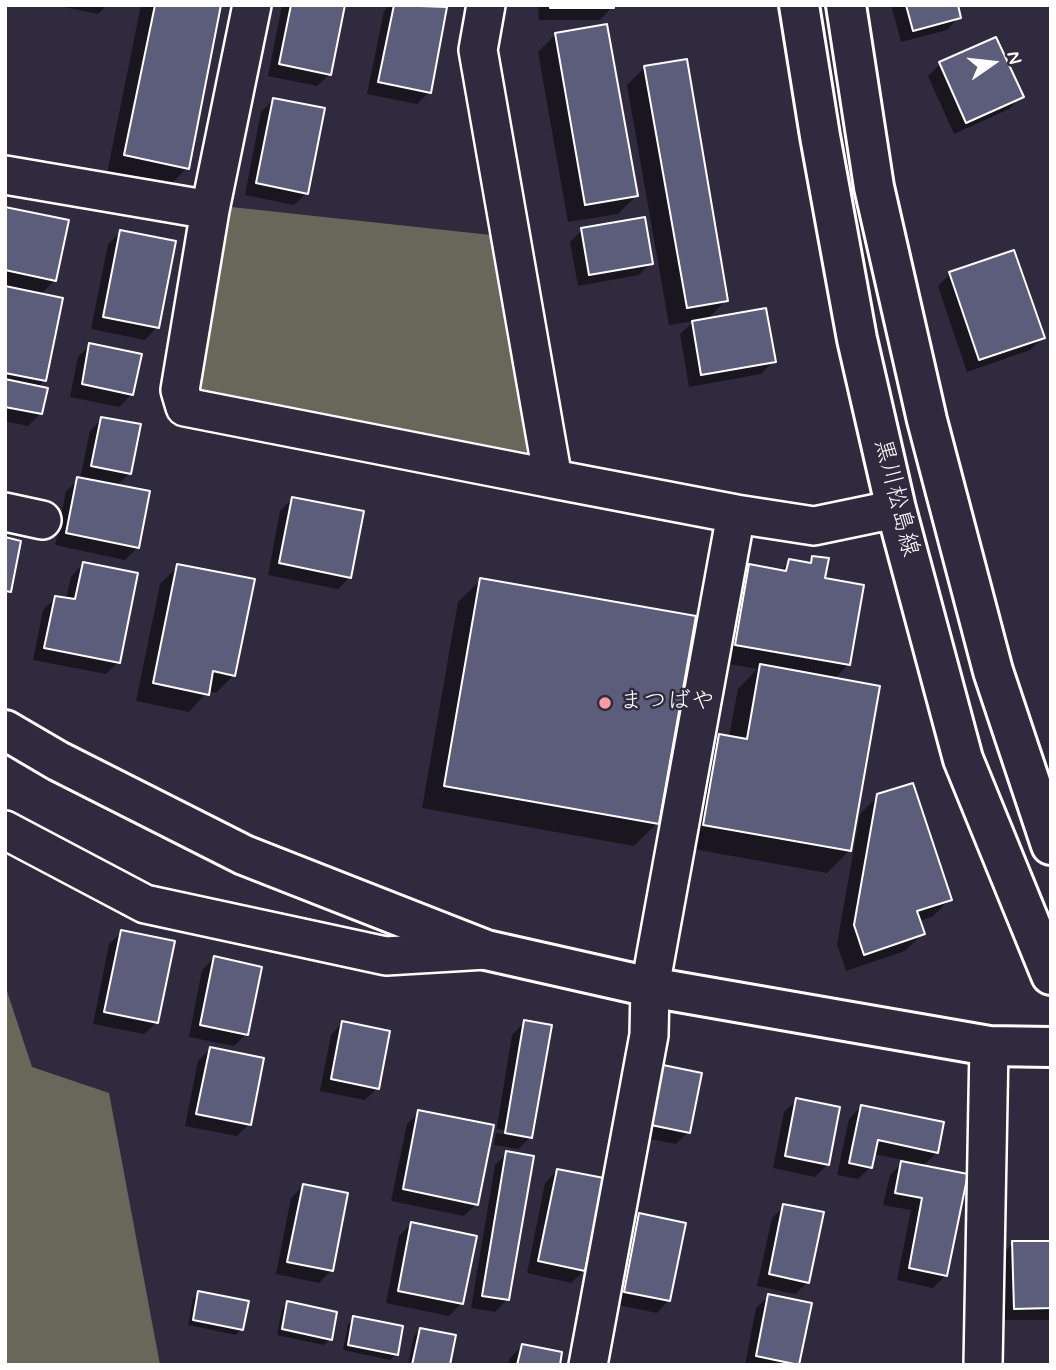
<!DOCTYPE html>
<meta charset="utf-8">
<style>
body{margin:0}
#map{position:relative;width:1056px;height:1370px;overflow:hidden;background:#2f2a3d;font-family:Mynerve,sans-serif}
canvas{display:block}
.frame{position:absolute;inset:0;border:7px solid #fff;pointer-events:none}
.north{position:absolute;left:958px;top:28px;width:70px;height:70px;-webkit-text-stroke:5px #2f2a3d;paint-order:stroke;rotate:76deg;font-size:19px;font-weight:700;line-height:28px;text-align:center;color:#fff}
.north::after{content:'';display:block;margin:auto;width:24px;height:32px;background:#fff;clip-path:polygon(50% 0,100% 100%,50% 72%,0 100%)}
</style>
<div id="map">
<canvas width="1056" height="1370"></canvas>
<div class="frame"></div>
<div class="north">N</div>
</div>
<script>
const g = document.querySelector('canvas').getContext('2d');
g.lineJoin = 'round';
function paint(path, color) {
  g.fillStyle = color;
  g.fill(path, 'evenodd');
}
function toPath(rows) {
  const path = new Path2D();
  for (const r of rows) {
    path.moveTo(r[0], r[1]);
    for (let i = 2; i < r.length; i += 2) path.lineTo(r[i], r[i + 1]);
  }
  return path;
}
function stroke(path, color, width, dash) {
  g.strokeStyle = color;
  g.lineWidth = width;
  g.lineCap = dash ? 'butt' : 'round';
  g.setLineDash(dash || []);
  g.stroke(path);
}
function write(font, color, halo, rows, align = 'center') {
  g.font = font + ' Mynerve,"Klee One",sans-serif';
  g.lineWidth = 5;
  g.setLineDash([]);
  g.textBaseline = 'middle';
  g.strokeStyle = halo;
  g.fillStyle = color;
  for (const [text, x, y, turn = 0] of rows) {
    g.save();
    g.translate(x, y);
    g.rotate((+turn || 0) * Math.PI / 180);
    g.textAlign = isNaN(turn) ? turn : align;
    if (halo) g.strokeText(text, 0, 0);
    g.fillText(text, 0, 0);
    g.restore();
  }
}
paint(toPath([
 [222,206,491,235,507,305,534,460,195,395],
 [5,985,32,1067,109,1093,160,1365,5,1365]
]), '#67685a');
paint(toPath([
 [54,5,107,5,98,14],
 [141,5,220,5,187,168,169,186,107,173],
 [282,5,343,5,330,74,317,86,268,76],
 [390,5,428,5,445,9,429,92,417,104,367,94,384,11],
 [538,5,612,5,612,7,600,20,539,20],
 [891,5,956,5,959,17,947,30,901,42],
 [556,34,636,196,618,214,568,222,538,52],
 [940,64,1021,96,1009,109,954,134,928,76],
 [645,67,726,300,707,320,774,361,761,374,689,387,680,334,694,321,669,325,627,85],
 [274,99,306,193,294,205,245,195,261,112],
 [5,209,55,280,40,295,45,380,38,387,41,413,28,426,5,421],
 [582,230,651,263,639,275,578,286,570,242],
 [121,232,157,327,145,340,91,329,108,244],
 [950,274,1043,338,1030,350,967,372,938,286],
 [90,345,132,394,119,407,70,397,78,357],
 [102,418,130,473,116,486,137,548,125,560,55,545,66,491,80,479,90,431],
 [293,498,350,577,338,589,268,575,280,511],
 [813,557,823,580,849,664,834,679,850,850,827,873,682,847,697,758,720,736,729,737,738,689,757,669,718,662,732,584,750,566,779,572,790,561,806,564],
 [83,564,118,662,106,674,33,660,43,610,56,597,66,599,71,577],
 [178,566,234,675,216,693,208,691,189,712,136,701,160,584],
 [481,580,657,823,634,846,422,808,458,602],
 [878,796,950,899,932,917,919,921,923,933,905,951,846,971,837,944,860,814],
 [122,932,157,1022,144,1034,93,1024,109,944],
 [214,958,246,1034,234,1046,189,1037,202,970],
 [343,1022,377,1088,365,1100,320,1091,331,1035],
 [525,1022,531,1137,518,1149,494,1145,512,1035],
 [497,1129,523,1134,523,1138,496,1133],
 [210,1049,249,1124,237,1136,185,1126,198,1061],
 [664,1067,688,1132,676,1144,640,1137,652,1079],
 [797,1100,827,1165,815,1177,773,1168,784,1112],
 [861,1106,937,1152,922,1167,945,1276,933,1288,897,1280,911,1210,883,1205,890,1175,905,1160,873,1154,871,1167,858,1179,837,1175,849,1119],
 [419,1112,476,1204,464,1216,391,1201,407,1124],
 [507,1153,508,1299,495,1312,471,1308,495,1165],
 [557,1170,584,1271,571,1283,527,1273,545,1183],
 [303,1186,331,1271,319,1283,276,1274,291,1198],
 [784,1206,808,1282,795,1294,757,1286,772,1218],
 [640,1215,669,1300,657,1313,613,1304,628,1227],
 [411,1224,462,1303,449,1316,386,1303,399,1236],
 [1051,1242,1051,1317,1048,1320,1002,1320,1001,1255,1013,1243],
 [199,1293,241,1329,236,1335,188,1325,193,1299],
 [769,1296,810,1304,797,1365,745,1365,756,1308],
 [288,1303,330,1339,324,1345,277,1335,282,1309],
 [354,1318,396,1354,390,1360,343,1350,348,1324],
 [420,1330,449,1365,408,1365,414,1336],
 [522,1346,558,1365,508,1365,510,1358]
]), '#0007');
const building = toPath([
 [155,5,221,5,189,169,124,155,155,5],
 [291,5,345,5,331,75,279,64,291,5],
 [394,5,447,7,431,93,378,82,394,5],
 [550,5,614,5,614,8,550,8,550,5],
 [906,5,958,5,961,18,913,31,906,5],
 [607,24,638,196,585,205,555,33,607,24],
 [996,37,1024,97,966,123,939,62,996,37],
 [687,59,728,301,687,308,644,66,687,59],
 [273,98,325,108,308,194,256,183,273,98],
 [5,207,69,220,56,281,5,270,5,207],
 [645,217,653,264,589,275,581,228,645,217],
 [120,230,176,241,159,328,103,317,120,230],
 [1014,250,1045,338,979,360,949,272,1014,250],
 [5,286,63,298,46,381,5,373,5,286],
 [766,308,776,362,701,375,692,321,766,308],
 [89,343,142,354,133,395,82,384,89,343],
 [5,379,48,388,42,414,5,407,5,379],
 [101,417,141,424,131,474,91,466,101,417],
 [77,477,150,491,139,548,66,533,77,477],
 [292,497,364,511,351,578,279,563,292,497],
 [5,537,21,541,11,592,5,591,5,537],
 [812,556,829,558,825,578,864,585,850,665,735,645,749,564,786,571,789,559,811,563,812,556],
 [83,562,138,573,120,663,44,648,55,596,75,599,83,562],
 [177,564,255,579,235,676,213,671,209,695,153,683,177,564],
 [480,578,696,616,659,824,444,786,480,578],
 [760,664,880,686,851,851,703,825,719,734,747,739,760,664],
 [913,783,952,900,917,911,925,934,864,955,854,925,877,794,913,783],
 [121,930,175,941,158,1023,104,1012,121,930],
 [214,956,262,967,248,1035,200,1025,214,956],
 [524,1020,552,1025,532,1138,505,1133,524,1020],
 [342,1021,390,1031,379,1089,331,1079,342,1021],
 [210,1047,264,1058,251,1125,196,1114,210,1047],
 [663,1065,702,1073,690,1133,651,1125,663,1065],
 [796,1098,840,1107,829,1165,785,1156,796,1098],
 [861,1105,944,1122,938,1153,878,1140,872,1168,849,1163,861,1105],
 [418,1110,494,1125,478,1205,403,1189,418,1110],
 [506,1151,534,1156,509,1300,482,1296,506,1151],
 [901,1161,968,1174,947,1276,909,1268,922,1198,895,1193,901,1161],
 [557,1169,604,1178,585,1271,538,1261,557,1169],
 [303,1184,348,1193,333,1271,287,1262,303,1184],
 [783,1204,824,1212,809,1283,769,1274,783,1204],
 [639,1213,686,1223,670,1301,624,1292,639,1213],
 [411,1222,477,1236,463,1304,398,1291,411,1222],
 [1012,1241,1051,1241,1051,1308,1014,1309,1012,1241],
 [198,1291,249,1301,243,1330,193,1320,198,1291],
 [768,1294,812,1303,799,1365,756,1356,768,1294],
 [287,1301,337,1312,332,1340,282,1329,287,1301],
 [353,1316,403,1326,398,1355,348,1345,353,1316],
 [420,1328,456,1335,450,1365,412,1365,420,1328],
 [522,1344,562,1352,560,1365,517,1365,522,1344]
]);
paint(building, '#5c5d7a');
stroke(building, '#fff', 2);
const street = toPath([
 [252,5,210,210,180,390,185,407,553,479],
 [486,5,478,50,553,479,736,514],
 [5,175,210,210],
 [5,512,42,520],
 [5,830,145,904,386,956,486,950],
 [588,1365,649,1035,650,987,736,514,814,526,896,509],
 [983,1365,989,1046]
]);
const secondary = toPath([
 [799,5,820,136,857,339,896,509,963,759,1051,975],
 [846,5,874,187,927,420,993,671,1051,845],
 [5,730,58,761,244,855,486,950,650,987,989,1046,1051,1047]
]);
stroke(street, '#fff', 42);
stroke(secondary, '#fff', 44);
stroke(street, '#2f2a3d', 37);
stroke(secondary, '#2f2a3d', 38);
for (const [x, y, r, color] of [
 [605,703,7,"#ff9aa2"]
]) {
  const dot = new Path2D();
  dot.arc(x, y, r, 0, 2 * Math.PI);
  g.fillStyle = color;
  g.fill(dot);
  stroke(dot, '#2f2a3d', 2.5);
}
write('24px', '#fff', '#2f2a3d', [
 ["黒川松島線",895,498,76]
]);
write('24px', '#fff', '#2f2a3d', [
 ["まつばや",619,703]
], 'left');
</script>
